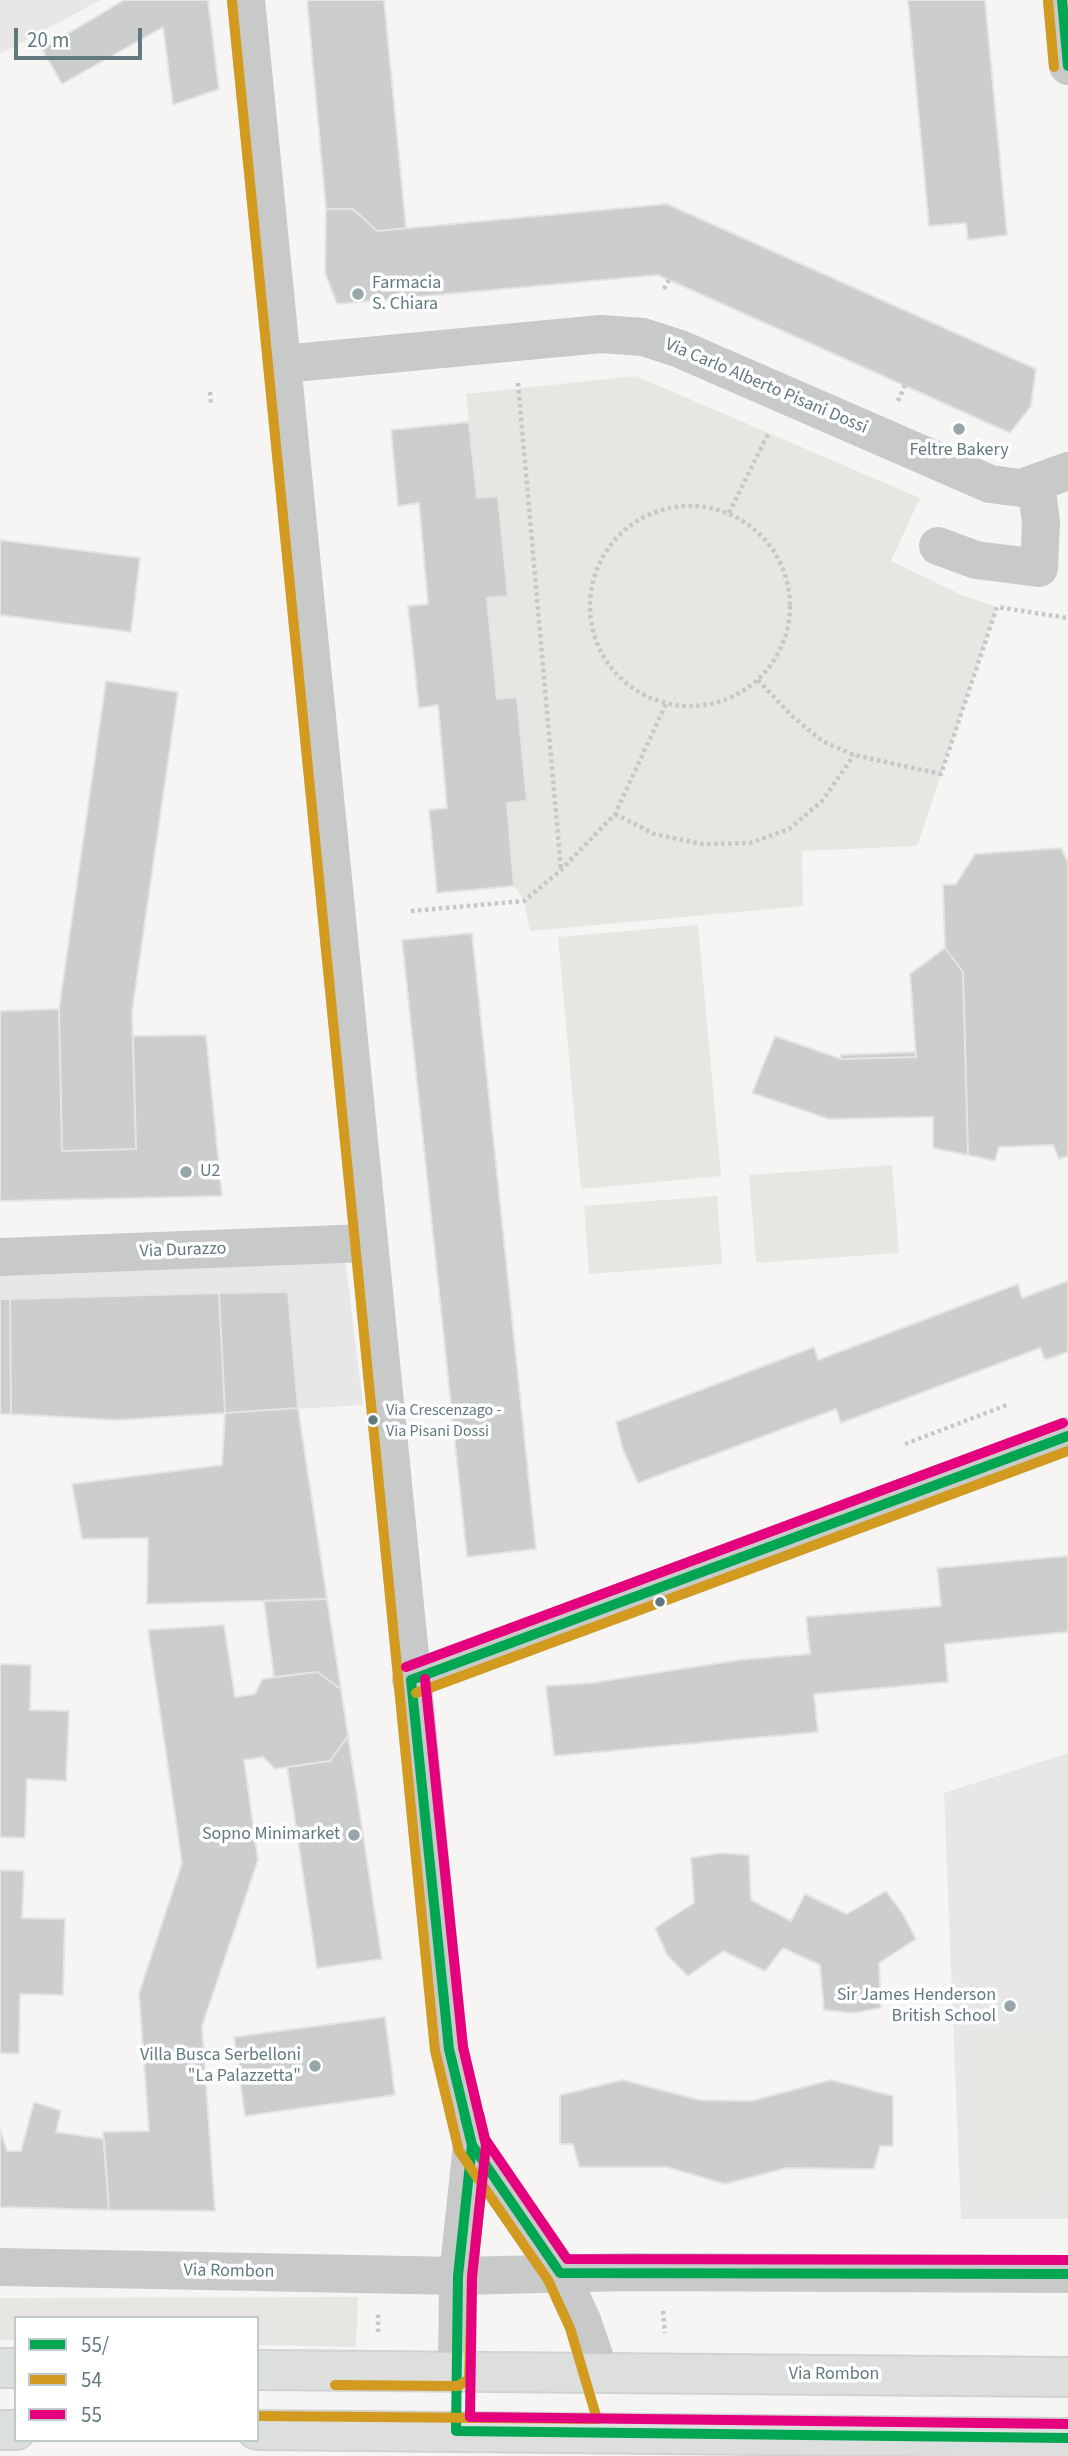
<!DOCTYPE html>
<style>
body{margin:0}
#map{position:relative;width:1068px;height:2456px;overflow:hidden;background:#f6f5f4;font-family:"Source Sans 3",sans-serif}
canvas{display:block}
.legend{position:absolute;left:14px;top:2316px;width:245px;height:126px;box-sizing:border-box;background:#fff;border:2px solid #c0cacc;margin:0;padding:9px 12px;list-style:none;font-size:21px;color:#617a7f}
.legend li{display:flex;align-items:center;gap:14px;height:35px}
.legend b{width:35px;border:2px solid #c0cacc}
.scale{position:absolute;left:14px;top:28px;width:128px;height:32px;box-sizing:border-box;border:4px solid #617a7f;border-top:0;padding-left:9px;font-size:21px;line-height:24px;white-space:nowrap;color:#617a7f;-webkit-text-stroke:5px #fff;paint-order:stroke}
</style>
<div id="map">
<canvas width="1068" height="2456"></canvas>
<ul class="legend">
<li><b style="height:9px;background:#00a651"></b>55/</li>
<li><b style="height:9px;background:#d29b20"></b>54</li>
<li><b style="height:9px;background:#e5007d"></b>55</li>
</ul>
<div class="scale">20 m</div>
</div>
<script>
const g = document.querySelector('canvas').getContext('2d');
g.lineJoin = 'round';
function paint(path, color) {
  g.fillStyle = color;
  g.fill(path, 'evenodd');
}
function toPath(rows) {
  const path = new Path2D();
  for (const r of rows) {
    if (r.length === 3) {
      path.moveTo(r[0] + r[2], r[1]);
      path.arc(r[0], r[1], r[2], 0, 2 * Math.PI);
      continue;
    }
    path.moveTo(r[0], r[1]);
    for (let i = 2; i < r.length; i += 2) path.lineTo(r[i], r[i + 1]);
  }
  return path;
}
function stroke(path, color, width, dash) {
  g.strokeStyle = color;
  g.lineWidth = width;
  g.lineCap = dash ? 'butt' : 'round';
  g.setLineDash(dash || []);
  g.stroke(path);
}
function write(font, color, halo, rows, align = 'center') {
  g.font = font + ' "Source Sans 3",sans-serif';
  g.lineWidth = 7;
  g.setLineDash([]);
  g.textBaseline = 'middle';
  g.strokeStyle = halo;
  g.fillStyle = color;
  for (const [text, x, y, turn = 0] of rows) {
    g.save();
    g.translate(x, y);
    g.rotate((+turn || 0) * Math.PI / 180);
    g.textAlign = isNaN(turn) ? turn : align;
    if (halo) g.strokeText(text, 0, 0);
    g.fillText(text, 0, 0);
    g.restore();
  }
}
paint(toPath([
 [0,0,101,0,0,54],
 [344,1249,363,1405,117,1420,0,1414,0,1262],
 [1068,1753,1068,2219,961,2219,944,1793]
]), '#e6e7e6');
paint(toPath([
 [636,376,920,498,891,561,962,595,997,607,917,846,802,851,803,906,530,931,524,901,514,886,487,598,507,596,498,496,477,498,466,394],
 [698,925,721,1176,581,1189,558,937],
 [892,1165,899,1253,756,1263,749,1175],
 [717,1196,722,1264,589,1274,584,1206],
 [1063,2028,1068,2196,973,2199,968,2030],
 [358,2297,356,2347,257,2345,257,2318,16,2318,16,2340,0,2340,0,2298]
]), '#e6e7e2');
const building = toPath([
 [124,0,208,0,219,89,173,105,163,27,62,84,42,49,124,0],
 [307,0,384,0,406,228,377,231,353,209,326,209,307,0],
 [908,0,985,0,1007,235,968,240,966,223,929,226,908,0],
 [667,204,1036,369,1031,406,1010,433,658,275,337,304,325,273,326,209,353,209,377,231,667,204],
 [469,422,477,498,498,496,508,596,487,598,497,699,517,697,527,801,507,803,514,886,437,893,429,810,447,808,438,705,419,708,408,606,428,604,419,503,398,506,391,430,469,422],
 [0,540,140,558,131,632,0,615,0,540],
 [106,681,178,692,132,1012,136,1149,62,1151,59,1009,106,681],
 [1061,848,1068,862,1068,1156,1059,1159,1053,1145,999,1147,995,1161,968,1155,963,972,945,948,943,885,956,884,975,854,1061,848],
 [472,933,536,1549,467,1557,402,940,472,933],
 [945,948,963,972,968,1155,933,1148,933,1117,829,1119,752,1093,775,1036,841,1059,916,1057,910,974,945,948],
 [59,1009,62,1151,136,1149,133,1036,206,1035,222,1196,0,1201,0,1011,59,1009],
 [916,1052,916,1057,841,1059,841,1055,916,1052],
 [1068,1281,1068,1352,1045,1360,1040,1348,841,1423,836,1409,638,1483,623,1450,616,1422,814,1347,818,1360,1018,1284,1022,1298,1068,1281],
 [288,1292,298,1408,225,1413,219,1293,288,1292],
 [219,1293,225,1413,117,1420,11,1414,10,1299,219,1293],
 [0,1299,10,1299,11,1414,0,1414,0,1299],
 [298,1408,327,1599,147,1604,148,1538,82,1539,72,1484,222,1465,225,1413,298,1408],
 [1068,1556,1068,1632,945,1644,948,1682,814,1694,818,1732,554,1756,546,1686,591,1683,739,1660,810,1654,806,1617,941,1606,937,1568,1068,1556],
 [327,1599,341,1689,317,1672,274,1677,264,1601,327,1599],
 [224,1625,235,1697,255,1694,262,1679,317,1672,341,1689,348,1736,330,1761,275,1769,263,1757,244,1760,258,1860,202,2026,215,2211,109,2210,103,2132,149,2131,139,1993,182,1863,148,1630,224,1625],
 [0,1664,31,1665,30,1710,69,1711,66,1781,27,1779,25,1838,0,1837,0,1664],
 [348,1736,382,1959,317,1968,287,1767,330,1761,348,1736],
 [720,1853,749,1855,751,1900,791,1921,805,1894,847,1914,886,1891,903,1914,916,1939,879,1963,881,2008,854,2013,824,2010,820,1965,783,1948,765,1971,723,1951,688,1976,667,1955,655,1928,694,1903,691,1858,720,1853],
 [0,1870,24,1871,22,1918,65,1919,63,1995,20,1994,19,2054,0,2053,0,1870],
 [385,2017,395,2095,245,2116,234,2037,385,2017],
 [623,2080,699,2100,751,2101,831,2080,893,2096,893,2146,880,2146,874,2169,787,2168,725,2184,667,2167,579,2167,573,2144,560,2144,560,2095,623,2080],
 [34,2102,61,2111,56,2132,104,2139,109,2210,0,2207,0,2129,7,2151,21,2151,34,2102]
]);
paint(building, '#cccece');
stroke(building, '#e5e4e4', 2);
const major = toPath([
 [0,2368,16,2368],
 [257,2370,1068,2377],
 [0,2430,16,2430],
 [257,2430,1068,2438]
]);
stroke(major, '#d1d2d1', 42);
stroke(toPath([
 [664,289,669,280],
 [518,383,561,870],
 [210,392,211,404],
 [898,401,905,385],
 [690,606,100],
 [729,513,769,432],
 [758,680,792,716,822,741,854,755,941,774,997,607,1068,618],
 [615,814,654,834,702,844,750,843,789,829,822,801,854,755],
 [411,911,524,901,561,870,615,814,666,704],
 [905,1444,1007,1405],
 [663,2311,665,2333],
 [378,2332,378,2313]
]), '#c6c8c8', 4.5, [3.5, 3.5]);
stroke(toPath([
 [246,0,449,2049,472,2145,560,2273,583,2323,600,2373],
 [1062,0,1068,66],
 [283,364,601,334,643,337,680,349,990,484,1021,488,1068,471],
 [938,546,976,560,1039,568,1041,522,1036,484],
 [0,1257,367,1243],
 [411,1680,1068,1436],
 [0,2267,458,2276,630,2272,1068,2274],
 [457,2372,458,2276,472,2145]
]), '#c8caca', 38);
stroke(major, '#dddfdf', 38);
stroke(toPath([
 [1062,0,1068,66],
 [411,1680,449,2049,472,2145,458,2276,456,2431,1068,2438],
 [411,1680,1068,1436],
 [465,2117,472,2145,560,2273],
 [560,2273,1068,2274]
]), '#00a651', 10);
stroke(toPath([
 [232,1,435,2050,459,2151,548,2280,570,2328,597,2419,257,2416],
 [1048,1,1054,67],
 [416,1693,1068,1451],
 [335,2385,458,2386,469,2379,472,2277,486,2145,479,2114]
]), '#d29b20', 10);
stroke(toPath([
 [406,1667,1063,1423],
 [425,1679,463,2047,486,2145,472,2277,470,2417,1068,2424],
 [479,2114,485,2139,567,2259,1068,2260]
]), '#e5007d', 10);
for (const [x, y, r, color] of [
 [358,294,7,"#95a5a8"],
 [959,429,7,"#95a5a8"],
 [186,1172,7,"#95a5a8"],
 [373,1420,6,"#617a7f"],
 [660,1602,6,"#617a7f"],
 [354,1835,7,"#95a5a8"],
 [1010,2006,7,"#95a5a8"],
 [315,2066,7,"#95a5a8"]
]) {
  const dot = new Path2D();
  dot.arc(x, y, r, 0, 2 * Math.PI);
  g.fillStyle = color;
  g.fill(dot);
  stroke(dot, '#fff', 2.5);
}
write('16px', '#617a7f', '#fff', [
 ["Via Crescenzago -",386,1411],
 ["Via Pisani Dossi",386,1432]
], 'left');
write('18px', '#617a7f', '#fff', [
 ["Farmacia",372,284,"left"],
 ["S. Chiara",372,305,"left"],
 ["Feltre Bakery",959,451,"center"],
 ["U2",200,1172,"left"],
 ["Sopno Minimarket",340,1835],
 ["Sir James Henderson",996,1996],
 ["British School",996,2017],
 ["Villa Busca Serbelloni",301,2056],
 ["\"La Palazzetta\"",301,2077]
], 'right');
write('18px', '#617a7f', '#fff', [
 ["Via Carlo Alberto Pisani Dossi",766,387,23],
 ["Via Durazzo",183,1251,-2],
 ["Via Rombon",229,2272,1],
 ["Via Rombon",834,2375]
]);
</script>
